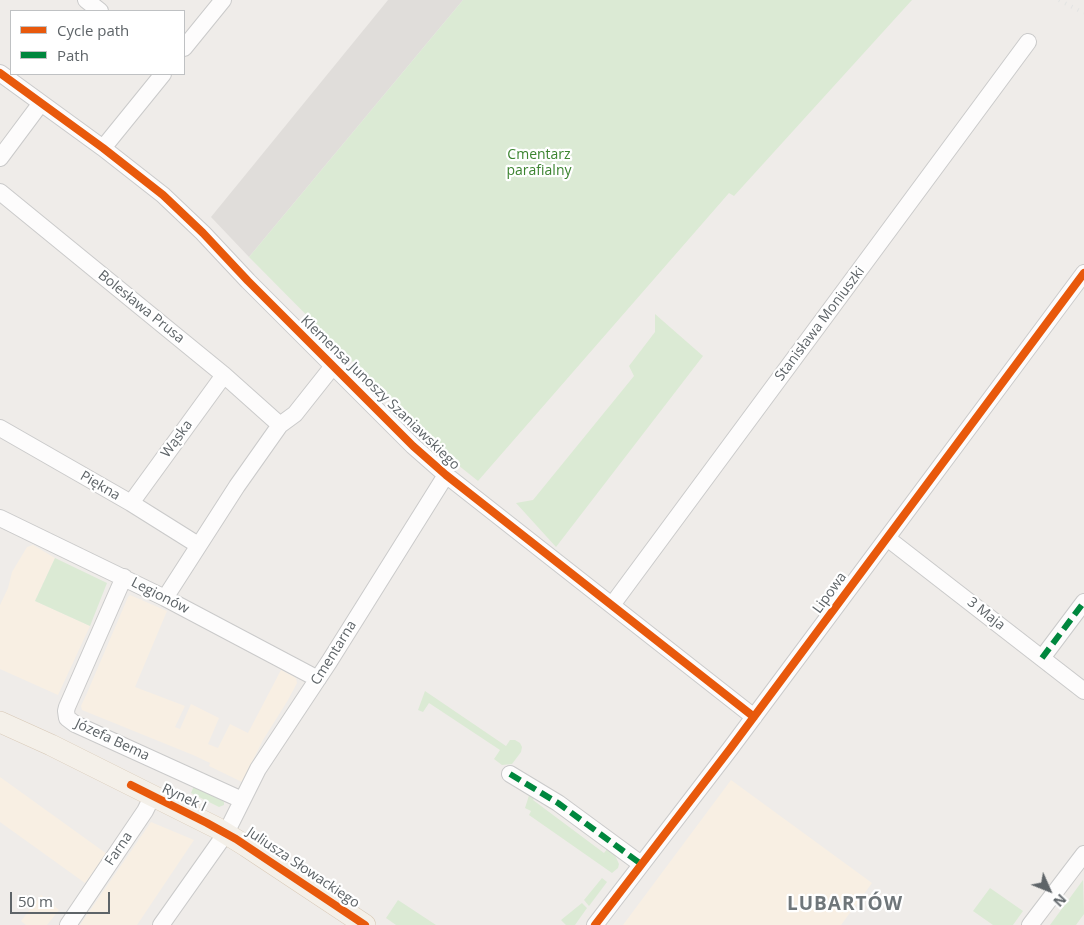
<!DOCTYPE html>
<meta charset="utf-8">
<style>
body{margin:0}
#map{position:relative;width:1084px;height:925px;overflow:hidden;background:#efece9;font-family:"Open Sans",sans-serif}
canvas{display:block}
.legend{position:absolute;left:10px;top:10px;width:175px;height:65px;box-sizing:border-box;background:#fff;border:1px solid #bfc1c3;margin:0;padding:6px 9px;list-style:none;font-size:15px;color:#5e6468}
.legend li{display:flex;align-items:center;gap:10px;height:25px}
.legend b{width:25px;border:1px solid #bfc1c3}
.north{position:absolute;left:1024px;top:865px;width:50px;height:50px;-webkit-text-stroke:4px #fff;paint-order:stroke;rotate:134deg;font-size:14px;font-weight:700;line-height:20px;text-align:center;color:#5e6468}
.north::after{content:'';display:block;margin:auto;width:18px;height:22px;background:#5e6468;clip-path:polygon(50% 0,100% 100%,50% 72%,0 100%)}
.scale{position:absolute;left:10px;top:892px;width:100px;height:22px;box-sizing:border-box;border:2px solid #5e6468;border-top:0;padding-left:6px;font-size:15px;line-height:18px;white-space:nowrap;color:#5e6468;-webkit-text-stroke:4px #fff;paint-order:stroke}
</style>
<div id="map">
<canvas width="1084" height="925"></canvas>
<ul class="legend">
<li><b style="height:6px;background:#e8590c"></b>Cycle path</li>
<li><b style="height:6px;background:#00873e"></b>Path</li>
</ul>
<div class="north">N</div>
<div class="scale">50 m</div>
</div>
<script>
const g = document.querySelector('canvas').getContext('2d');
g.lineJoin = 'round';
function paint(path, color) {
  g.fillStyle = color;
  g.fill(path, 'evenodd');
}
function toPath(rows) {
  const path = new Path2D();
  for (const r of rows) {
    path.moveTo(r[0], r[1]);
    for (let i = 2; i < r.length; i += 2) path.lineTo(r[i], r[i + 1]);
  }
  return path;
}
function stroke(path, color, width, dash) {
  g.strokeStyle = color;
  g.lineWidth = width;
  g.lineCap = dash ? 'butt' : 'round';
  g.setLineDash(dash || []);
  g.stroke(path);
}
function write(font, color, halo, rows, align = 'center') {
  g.font = font + ' "Open Sans",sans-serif';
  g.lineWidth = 4.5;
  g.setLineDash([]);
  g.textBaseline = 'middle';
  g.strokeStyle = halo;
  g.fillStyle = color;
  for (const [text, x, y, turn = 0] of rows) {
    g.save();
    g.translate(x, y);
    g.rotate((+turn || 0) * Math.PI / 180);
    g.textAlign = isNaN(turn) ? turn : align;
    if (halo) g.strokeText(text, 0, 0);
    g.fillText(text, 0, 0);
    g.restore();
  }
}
paint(toPath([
 [33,545,55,558,35,601,90,626,58,695,0,669,0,605,8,588,12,572,27,547],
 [130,595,167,611,135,687,185,706,175,727,180,729,191,704,219,718,208,744,218,748,230,724,248,733,281,670,296,678,297,683,288,700,263,740,242,782,209,766,210,763,193,755,82,710,81,706,87,693,128,597],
 [0,777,107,854,85,883,0,822],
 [731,780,872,883,841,925,623,925],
 [151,822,194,840,137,925,80,925],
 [41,895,59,910,47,925,26,925,21,921]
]), '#f8efe3');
paint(toPath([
 [388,0,463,0,249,257,211,217]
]), '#e0ddda');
paint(toPath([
 [463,0,912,0,734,196,729,193,478,481,443,453,249,257],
 [655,314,703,356,556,547,516,503,533,500,634,376,629,366,655,332],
 [55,558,107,583,90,626,35,601],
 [425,691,506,746,510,740,515,740,520,743,522,747,521,752,512,764,502,765,494,759,500,750,429,703,423,712,418,710],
 [194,786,222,800,224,802,224,805,219,807,191,793],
 [531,789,538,793,533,800,604,853,608,848,613,851,619,864,618,868,612,873,529,815,531,811,525,808],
 [602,878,607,882,589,906,584,900],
 [1083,880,1084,914,1076,925,1050,925],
 [990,888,1023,911,1013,925,993,925,973,911],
 [398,900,436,925,396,925,386,918],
 [582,903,587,908,575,925,566,925,561,920]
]), '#dbead4');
const minor = toPath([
 [86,0,100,11],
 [184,48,223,0],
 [0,73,103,148,163,195,203,233,248,281,413,446,446,475,754,717],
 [103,148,163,74],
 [0,158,41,103],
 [0,192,224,375,280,425],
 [0,428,131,503,198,545],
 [131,503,224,375],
 [0,518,165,598,318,679],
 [887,538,1084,691],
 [124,577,67,707,66,711,67,718,75,724,242,800],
 [165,598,237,486,280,425,295,414,333,366],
 [612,605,1028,42],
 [1042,658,1084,602],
 [510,774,558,803,641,864],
 [68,925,145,811,152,797],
 [161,925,226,833,258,769,329,662,446,475],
 [595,925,730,749,1084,273],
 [1030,925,1084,854]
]);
const major = toPath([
 [0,722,51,745,217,828,246,846,365,925]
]);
stroke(minor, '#cacaca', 18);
stroke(major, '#d7c8b6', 22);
stroke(minor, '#fdfcfc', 16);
stroke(major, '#f4f0e9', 21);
stroke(toPath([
 [1059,0,1084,13]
]), '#e3e4e3', 4, [1, 6]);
stroke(toPath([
 [1042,658,1084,602],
 [510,774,558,803,641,864]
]), '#00873e', 6, [12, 6]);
stroke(toPath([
 [0,73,103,148,163,195,203,233,248,281,413,446,446,475,754,717],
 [131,785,207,823,236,839,365,925],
 [595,925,730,749,1084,273]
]), '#e8590c', 8);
write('14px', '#3c8430', '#fff', [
 ["Cmentarz",539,155],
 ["parafialny",539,171]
]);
write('14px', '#5e6468', '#fff', [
 ["Bolesława Prusa",141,307,39],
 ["Stanisława Moniuszki",820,324,-53],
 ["Klemensa Junoszy Szaniawskiego",380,393,44],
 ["Wąska",177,439,-54],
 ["Piękna",100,486,30],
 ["Lipowa",830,593,-54],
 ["Legionów",160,596,27],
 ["3 Maja",986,614,38],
 ["Cmentarna",334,653,-58],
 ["Józefa Bema",112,740,25],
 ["Rynek I",184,798,25],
 ["Farna",119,849,-56],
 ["Juliusza Słowackiego",303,868,34]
]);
g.letterSpacing = '1px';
write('bold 19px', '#6f767a', '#fff', [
 ["LUBARTÓW",845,905]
]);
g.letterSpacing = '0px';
</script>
